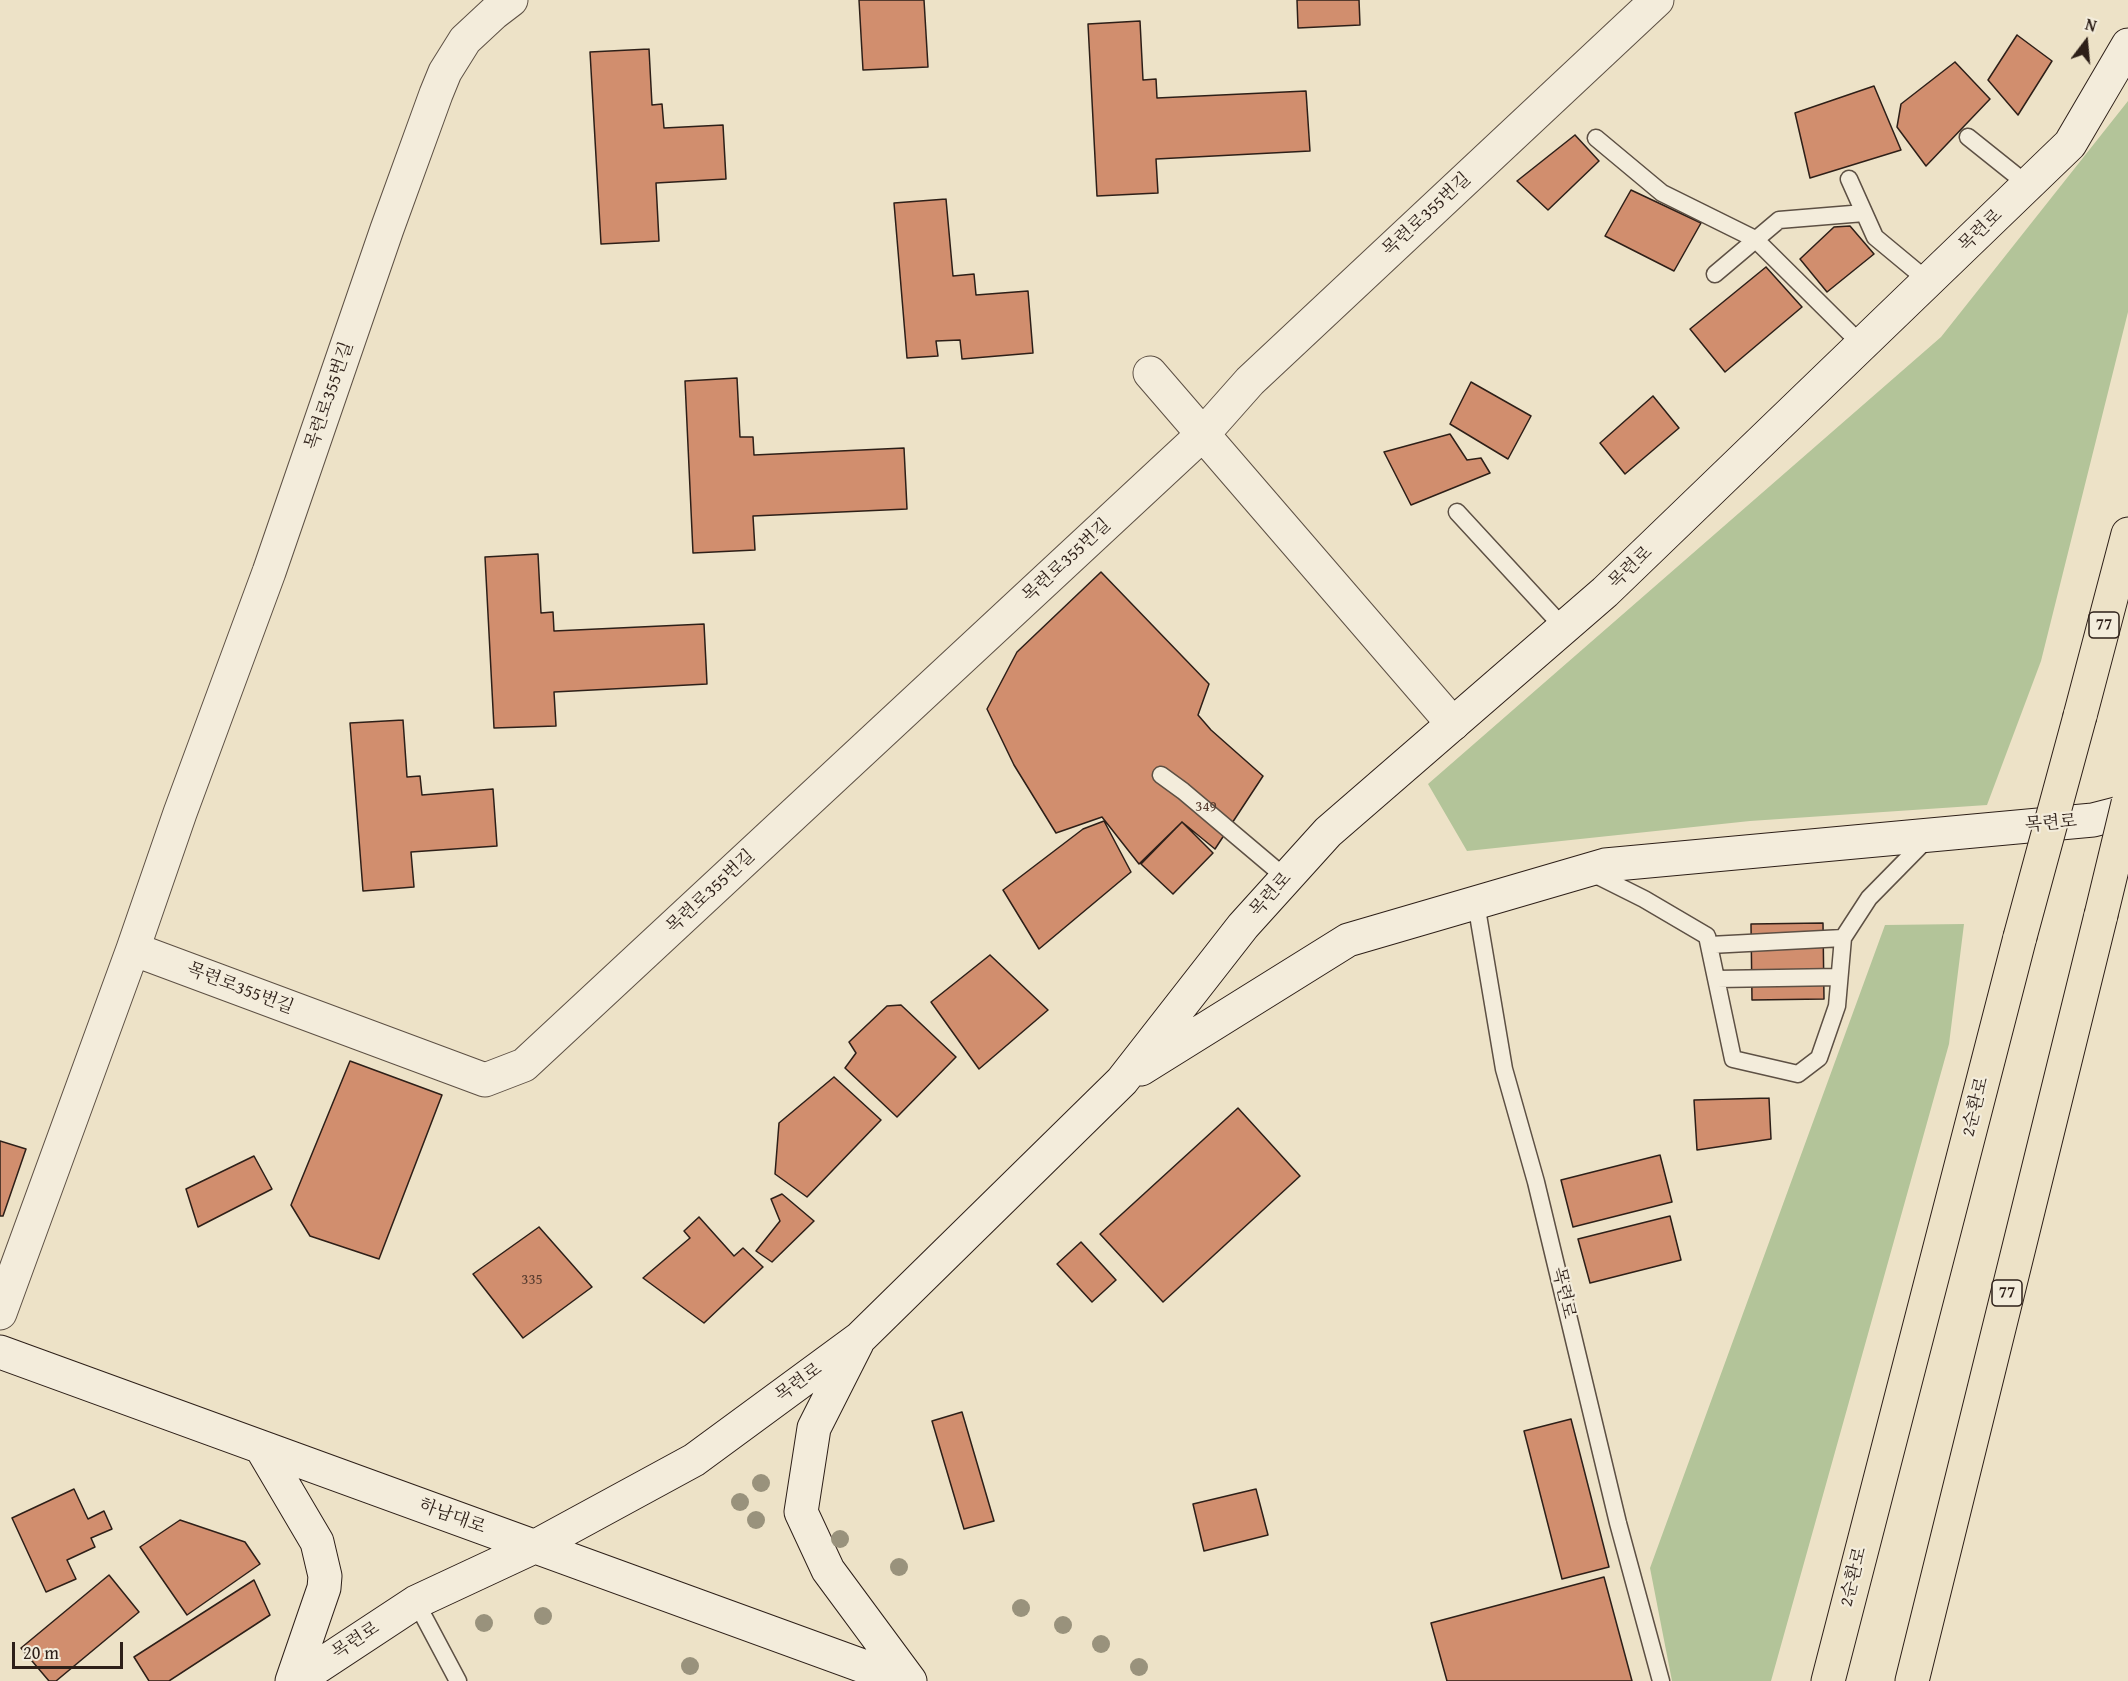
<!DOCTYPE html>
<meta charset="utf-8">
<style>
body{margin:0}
#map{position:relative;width:2128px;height:1681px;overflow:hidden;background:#ede2c7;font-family:"Gentium Book Plus",serif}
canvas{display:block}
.north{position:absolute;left:2056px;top:12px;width:60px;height:60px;-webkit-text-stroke:4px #f3ecdb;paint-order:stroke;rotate:16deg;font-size:16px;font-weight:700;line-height:24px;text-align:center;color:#2d1f18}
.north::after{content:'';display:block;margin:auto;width:21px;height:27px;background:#2d1f18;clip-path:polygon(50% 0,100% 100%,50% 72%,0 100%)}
.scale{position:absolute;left:12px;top:1642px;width:111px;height:27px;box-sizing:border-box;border:3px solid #2d1f18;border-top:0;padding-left:8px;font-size:18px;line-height:21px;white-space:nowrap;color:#2d1f18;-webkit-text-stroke:4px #f3ecdb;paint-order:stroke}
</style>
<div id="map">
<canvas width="2128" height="1681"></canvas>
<div class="north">N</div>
<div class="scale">20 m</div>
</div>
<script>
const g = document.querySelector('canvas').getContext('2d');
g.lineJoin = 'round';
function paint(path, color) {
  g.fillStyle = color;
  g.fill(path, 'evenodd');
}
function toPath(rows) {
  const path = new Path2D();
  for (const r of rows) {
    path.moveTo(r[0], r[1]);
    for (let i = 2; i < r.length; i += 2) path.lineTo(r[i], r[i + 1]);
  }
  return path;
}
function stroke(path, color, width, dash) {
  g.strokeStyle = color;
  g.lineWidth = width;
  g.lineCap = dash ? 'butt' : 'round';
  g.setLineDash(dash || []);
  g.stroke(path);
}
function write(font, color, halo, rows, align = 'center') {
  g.font = font + ' "Gentium Book Plus","Noto Serif KR",serif';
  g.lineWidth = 4.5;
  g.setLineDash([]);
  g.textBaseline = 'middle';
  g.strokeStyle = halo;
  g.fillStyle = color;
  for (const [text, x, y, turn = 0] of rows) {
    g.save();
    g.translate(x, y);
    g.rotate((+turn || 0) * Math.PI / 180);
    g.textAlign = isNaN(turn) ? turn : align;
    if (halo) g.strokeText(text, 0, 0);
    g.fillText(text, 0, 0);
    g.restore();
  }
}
paint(toPath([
 [2128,101,2128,312,2041,661,1987,805,1750,821,1467,851,1428,784,1941,337],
 [1964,924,1949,1044,1771,1681,1672,1681,1650,1568,1885,925]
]), '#b3c499');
const building = toPath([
 [859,0,924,0,928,67,863,70,859,0],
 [1297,0,1359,0,1360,25,1298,28,1297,0],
 [1140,21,1143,80,1156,79,1157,98,1306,91,1310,151,1156,159,1158,193,1097,196,1088,24,1140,21],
 [2017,35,2052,61,2018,115,1988,80,2017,35],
 [649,49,652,105,662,104,664,128,723,125,726,179,656,183,659,241,601,244,590,52,649,49],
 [1955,62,1990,99,1926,166,1897,127,1901,104,1955,62],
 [1874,86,1901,150,1810,178,1795,113,1874,86],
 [1575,135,1599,161,1548,210,1517,181,1575,135],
 [1631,190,1701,223,1674,271,1605,236,1631,190],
 [946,199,953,276,974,274,976,295,1028,291,1033,353,962,359,960,340,936,341,938,356,907,358,894,203,946,199],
 [1850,226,1874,254,1827,292,1800,259,1834,227,1850,226],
 [1766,267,1802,307,1725,372,1690,329,1766,267],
 [737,378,740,437,753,437,754,455,904,448,907,509,753,516,755,550,693,553,685,381,737,378],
 [1471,382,1531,416,1508,459,1450,424,1471,382],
 [1653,396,1679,428,1625,474,1600,443,1653,396],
 [1450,434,1467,460,1481,458,1490,473,1411,505,1384,452,1450,434],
 [538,554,541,613,553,612,554,631,704,624,707,684,554,692,556,726,494,728,485,557,538,554],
 [1101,572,1209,684,1198,715,1211,730,1263,776,1215,849,1182,822,1139,864,1102,817,1056,833,1014,765,987,709,1017,652,1101,572],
 [403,720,407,777,420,776,422,795,493,789,497,846,411,852,414,887,363,891,350,723,403,720],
 [1104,821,1131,872,1039,949,1003,890,1083,829,1104,821],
 [1182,822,1213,853,1173,894,1141,864,1182,822],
 [1823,923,1824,999,1752,1000,1751,924,1823,923],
 [990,955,1048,1010,979,1069,931,1002,990,955],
 [901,1005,956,1057,897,1117,845,1068,856,1053,849,1042,887,1006,901,1005],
 [350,1061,442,1095,379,1259,310,1236,291,1205,350,1061],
 [834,1077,881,1120,807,1197,775,1174,779,1123,834,1077],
 [1769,1098,1771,1139,1697,1150,1694,1100,1769,1098],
 [1238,1108,1300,1176,1163,1302,1100,1234,1238,1108],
 [0,1141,26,1149,3,1216,0,1216,0,1141],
 [1660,1155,1672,1202,1573,1227,1561,1180,1660,1155],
 [254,1156,272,1189,198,1227,186,1189,254,1156],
 [782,1194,814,1221,772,1262,756,1251,780,1221,771,1199,782,1194],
 [1670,1216,1681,1260,1590,1283,1578,1239,1670,1216],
 [699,1217,734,1256,743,1248,763,1267,704,1323,643,1278,690,1238,684,1231,699,1217],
 [539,1227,592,1287,523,1338,473,1274,539,1227],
 [1081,1242,1116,1280,1092,1302,1057,1264,1081,1242],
 [962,1412,994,1521,964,1529,932,1421,962,1412],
 [1571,1419,1609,1567,1562,1579,1524,1431,1571,1419],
 [74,1489,88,1519,104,1511,112,1529,91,1538,95,1547,67,1560,76,1579,46,1592,12,1518,74,1489],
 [1256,1489,1268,1535,1204,1551,1193,1504,1256,1489],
 [180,1520,245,1542,260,1564,187,1615,140,1547,180,1520],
 [109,1575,139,1612,56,1681,49,1681,21,1648,109,1575],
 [1604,1577,1632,1681,1447,1681,1431,1623,1604,1577],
 [254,1580,270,1615,169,1681,149,1681,134,1657,254,1580]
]);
paint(building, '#d18e6e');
stroke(building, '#2d1f18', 1.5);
const service = toPath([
 [1968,137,2028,185],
 [1596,138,1662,193,1755,239,1862,345],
 [1849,179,1875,237,1928,281],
 [1715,274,1779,220,1864,213],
 [1457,512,1564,628],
 [1161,775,1183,791,1286,878],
 [1590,872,1644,899,1707,936,1733,1059,1798,1074,1819,1058,1837,1006,1843,938,1869,898,1929,837],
 [1476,903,1504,1069,1536,1182,1618,1523,1661,1681],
 [1710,945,1843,938],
 [1717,979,1839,977],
 [416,1602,458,1681]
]);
const minor = toPath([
 [1150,373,1453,724],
 [133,949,485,1080,524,1065,1203,434,1250,381,1657,0],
 [0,1313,133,949,180,813,269,572,387,229,436,94,445,72,465,40,494,13,511,0]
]);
const secondary = toPath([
 [1141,1069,1348,940,1605,865,2093,820,2128,811],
 [857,1343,814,1428,801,1512,828,1570,910,1681],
 [0,1352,904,1681],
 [261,1447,317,1542,325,1576,324,1588,292,1681],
 [296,1681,416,1602,534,1547,694,1460,860,1338,1122,1081,1243,926,1328,832,1605,592,2070,144,2128,45]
]);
const trunk = toPath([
 [2080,716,2128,534],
 [1828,1681,2020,937],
 [1912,1681,2101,915]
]);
stroke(service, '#5d5044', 19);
stroke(minor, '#5d5044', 35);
stroke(secondary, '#2d1f18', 35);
stroke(trunk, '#2d1f18', 35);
stroke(service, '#f3ecdb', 16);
stroke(minor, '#f3ecdb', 33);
stroke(secondary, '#f3ecdb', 33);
stroke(trunk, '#ede2c7', 33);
const trunkBridge = toPath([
 [2101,915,2128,803],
 [2020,937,2080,716]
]);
stroke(trunkBridge, '#2d1f18', 35, []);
stroke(trunkBridge, '#ede2c7', 33);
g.fillStyle = '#99927c';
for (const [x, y] of [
 [761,1483],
 [740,1502],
 [756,1520],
 [840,1539],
 [899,1567],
 [1021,1608],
 [543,1616],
 [484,1623],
 [1063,1625],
 [1101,1644],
 [690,1666],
 [1139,1667]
]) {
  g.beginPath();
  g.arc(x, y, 9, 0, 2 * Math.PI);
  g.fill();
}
write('15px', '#563b2e', null, [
 ["349",1206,807],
 ["335",532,1280]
]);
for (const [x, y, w] of [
 [2104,625,30],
 [2007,1293,30]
]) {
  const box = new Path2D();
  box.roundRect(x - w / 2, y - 13, w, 26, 4.5);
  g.fillStyle = '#f3ecdb';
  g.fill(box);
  stroke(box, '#2d1f18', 1.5);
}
write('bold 16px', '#2d1f18', null, [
 ["77",2104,625],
 ["77",2007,1293]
]);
write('18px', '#2d1f18', '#f3ecdb', [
 ["목련로355번길",1427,215,-43],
 ["목련로",1981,231,-44],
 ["목련로355번길",330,396,-71],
 ["목련로355번길",1067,561,-43],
 ["목련로",1631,568,-44],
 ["목련로",2051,824,-5],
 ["목련로355번길",711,892,-43],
 ["목련로",1271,895,-48],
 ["목련로355번길",240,989,21],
 ["2순환로",1976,1107,-76],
 ["목련로",1563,1293,77],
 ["목련로",799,1383,-36],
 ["하남대로",452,1517,20],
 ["2순환로",1854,1577,-76],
 ["목련로",356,1641,-33]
]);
</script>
